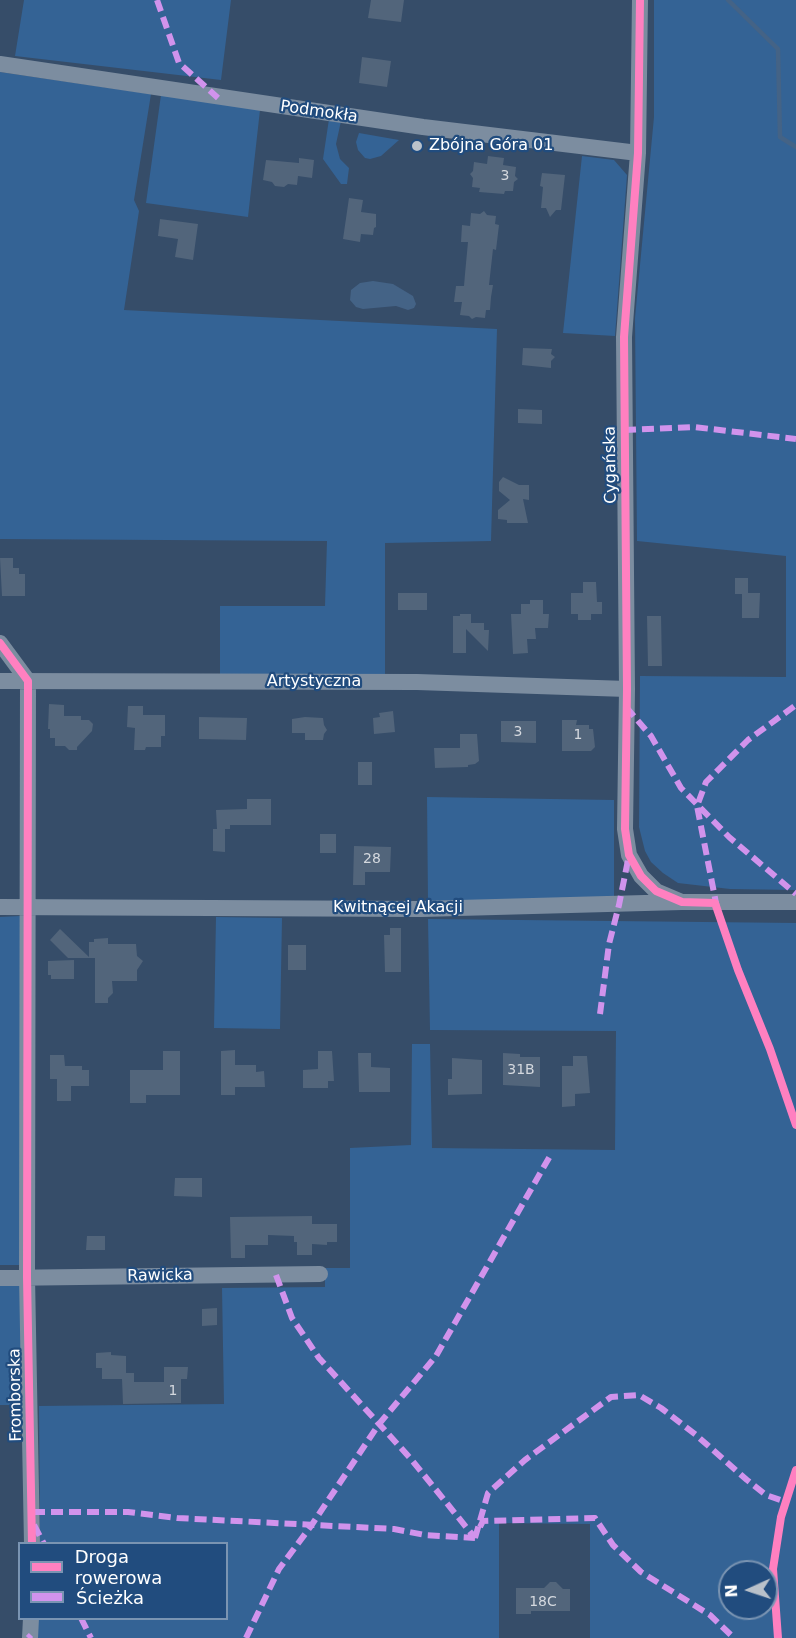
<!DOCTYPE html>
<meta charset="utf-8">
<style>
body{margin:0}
#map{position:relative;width:796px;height:1638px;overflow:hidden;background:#364d69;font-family:"DejaVu Sans",sans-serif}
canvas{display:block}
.legend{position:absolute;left:18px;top:1542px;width:210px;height:78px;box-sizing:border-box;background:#214c7e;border:2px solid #7a94b2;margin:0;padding:8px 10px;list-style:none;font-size:18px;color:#fff}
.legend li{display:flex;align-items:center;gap:12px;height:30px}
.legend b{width:30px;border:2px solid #7a94b2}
.north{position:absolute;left:718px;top:1560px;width:60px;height:60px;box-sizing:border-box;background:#214c7e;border:2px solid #7a94b2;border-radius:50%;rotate:267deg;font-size:16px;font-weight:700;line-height:24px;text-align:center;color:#fff}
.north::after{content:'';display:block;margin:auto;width:21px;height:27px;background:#b9c1ca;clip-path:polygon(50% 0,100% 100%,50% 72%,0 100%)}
</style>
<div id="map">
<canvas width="796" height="1638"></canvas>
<ul class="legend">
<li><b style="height:8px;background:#ff80c0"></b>Droga rowerowa</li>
<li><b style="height:8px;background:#d193ec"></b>Ścieżka</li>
</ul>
<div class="north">N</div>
</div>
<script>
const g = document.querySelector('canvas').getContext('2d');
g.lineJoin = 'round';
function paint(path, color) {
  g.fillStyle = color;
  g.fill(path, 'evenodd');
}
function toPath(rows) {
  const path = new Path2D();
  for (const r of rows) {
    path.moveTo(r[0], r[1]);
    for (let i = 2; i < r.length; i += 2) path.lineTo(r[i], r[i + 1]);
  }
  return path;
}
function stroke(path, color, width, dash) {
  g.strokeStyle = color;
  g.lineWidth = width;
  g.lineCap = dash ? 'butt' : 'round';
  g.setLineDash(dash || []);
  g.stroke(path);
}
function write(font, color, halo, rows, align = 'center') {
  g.font = font + ' "DejaVu Sans",sans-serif';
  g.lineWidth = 4.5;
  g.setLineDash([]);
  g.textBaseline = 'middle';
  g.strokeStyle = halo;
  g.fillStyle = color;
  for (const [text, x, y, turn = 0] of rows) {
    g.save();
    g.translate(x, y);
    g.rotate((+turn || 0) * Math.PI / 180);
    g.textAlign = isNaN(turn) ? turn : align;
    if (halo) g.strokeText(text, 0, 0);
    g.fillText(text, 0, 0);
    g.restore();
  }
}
paint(toPath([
 [24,0,231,0,221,80,15,56],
 [654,0,796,0,796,890,730,889,678,883,663,873,651,862,645,851,639,827,640,676,786,677,786,556,637,541,635,318,654,117],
 [0,72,151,94,134,200,139,211,124,310,497,329,491,541,385,543,385,674,220,674,220,606,325,606,327,541,0,539],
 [161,95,260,110,248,217,146,203],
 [329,119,341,121,336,144,340,159,349,168,347,184,341,184,323,159],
 [359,133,399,140,381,156,370,159,365,158,358,150,356,142],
 [582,156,614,160,627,175,615,336,563,333],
 [427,797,614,800,614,902,428,902],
 [20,916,21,1265,0,1265,0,917],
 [216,917,282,918,280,1029,214,1028],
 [428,919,796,923,796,1638,590,1638,590,1524,499,1523,499,1638,33,1638,34,1619,226,1618,226,1544,40,1543,39,1406,224,1404,222,1288,325,1287,325,1268,350,1268,350,1148,411,1145,412,1044,430,1044,432,1148,615,1150,616,1031,430,1030],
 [730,1572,766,1572,766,1608,730,1608],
 [0,1286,20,1286,22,1404,16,1405,0,1405]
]), '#346395');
paint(toPath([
 [373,281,393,284,413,296,416,304,414,308,408,310,396,306,363,309,356,307,350,300,351,290,360,283]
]), '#446386');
stroke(toPath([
 [728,0,778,49,780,137,796,147]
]), '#446386', 4.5);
paint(toPath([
 [371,0,404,0,401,22,368,18],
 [362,57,391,61,387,87,359,83],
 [488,156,504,158,503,165,516,167,515,176,518,179,514,182,513,191,505,191,504,194,479,192,480,188,472,187,473,178,470,174,473,171,474,162,487,164],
 [299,158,314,160,312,178,298,176,297,185,288,184,284,187,275,186,272,182,263,180,266,160,299,163],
 [542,173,565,175,561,210,556,210,550,217,546,208,541,208,543,187,540,186],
 [349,198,363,200,361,212,376,214,376,227,374,228,373,235,361,234,360,242,343,239],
 [484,211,487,215,496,216,495,224,499,225,496,250,493,249,489,285,493,285,491,297,490,310,486,310,485,318,476,317,472,319,469,316,460,315,462,302,454,302,456,286,464,286,465,274,468,242,461,242,462,225,470,226,471,213,480,214],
 [160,219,198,224,193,260,175,257,178,239,158,236],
 [523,348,552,349,551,354,555,357,551,361,551,368,522,365],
 [518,409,542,410,542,424,518,423],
 [503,477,519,485,529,485,529,500,523,499,528,523,507,523,507,520,498,519,498,510,510,500,499,491,499,482],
 [0,558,13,558,13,568,19,568,19,574,25,574,25,596,2,596],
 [735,578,748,578,748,593,760,593,759,618,742,618,742,594,735,594],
 [583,582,596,582,597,602,602,602,602,614,591,614,591,620,578,620,578,614,571,614,571,593,583,593],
 [398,593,427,593,427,610,398,610],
 [530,600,543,600,543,614,549,614,548,628,535,628,536,639,527,639,528,653,513,654,511,614,521,614,521,604,530,604],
 [460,614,471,614,471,623,484,623,484,630,489,630,488,651,466,629,466,653,453,653,453,616,460,616],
 [647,616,661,616,662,666,648,666],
 [49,704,64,705,64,716,81,716,81,720,89,720,93,724,92,731,77,747,77,750,69,750,65,746,55,746,55,738,50,738,50,729,48,729],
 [128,706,143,706,143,715,165,715,165,736,161,736,161,747,146,747,145,750,134,750,135,728,127,727],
 [393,711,395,732,374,734,373,718,380,717,379,713],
 [199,717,247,718,246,740,199,739],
 [305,717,323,718,324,725,327,730,324,734,323,740,305,740,305,733,292,733,292,719],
 [562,720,577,720,576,725,589,725,589,729,593,729,595,747,591,751,562,751],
 [501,721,536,721,536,743,501,742],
 [460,734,477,734,479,761,475,764,468,765,468,767,435,768,434,748,460,748],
 [358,762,372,762,372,785,358,785],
 [247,799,271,799,271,825,230,825,230,829,225,829,225,852,213,851,213,829,217,829,216,810,247,809],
 [320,834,336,834,336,853,320,853],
 [354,846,391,847,390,872,365,872,365,885,353,885],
 [390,928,401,928,401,972,385,972,384,935,390,935],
 [60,929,89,957,89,942,94,942,94,939,108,938,108,944,136,944,137,956,143,961,137,970,137,981,112,981,113,993,108,998,108,1003,95,1003,95,958,68,958,50,940],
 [288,945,306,945,306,970,288,970],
 [74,960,74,979,51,979,51,975,48,975,48,961],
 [235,1050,235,1065,256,1065,256,1072,264,1071,265,1087,235,1087,235,1095,221,1095,221,1051],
 [163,1051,180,1051,180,1095,146,1095,146,1103,130,1103,130,1070,163,1070],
 [318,1051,332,1051,334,1081,328,1081,328,1088,303,1088,303,1070,318,1069],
 [358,1053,371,1053,371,1067,390,1068,390,1092,359,1092],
 [503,1053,520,1054,520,1057,540,1057,540,1087,503,1085],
 [50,1055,64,1055,65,1066,82,1066,82,1070,89,1070,89,1086,71,1086,71,1101,57,1101,57,1079,50,1079],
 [573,1056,587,1056,590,1093,575,1094,575,1106,562,1107,562,1066,573,1066],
 [452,1058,482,1060,482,1094,448,1095,448,1079,452,1079],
 [175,1178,202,1178,202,1197,174,1196],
 [312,1216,312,1224,337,1224,337,1242,327,1242,327,1245,312,1244,312,1255,297,1255,297,1242,294,1242,294,1236,268,1235,268,1245,245,1245,245,1258,231,1258,230,1217],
 [87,1236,105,1236,105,1250,86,1250],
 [217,1308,217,1325,202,1326,202,1309],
 [111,1352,111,1355,126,1356,126,1373,134,1373,134,1382,164,1382,164,1367,188,1367,187,1379,181,1379,181,1403,123,1404,122,1379,102,1379,102,1368,96,1368,96,1353],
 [550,1582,556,1582,563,1589,570,1589,570,1611,531,1611,531,1614,516,1614,516,1588,544,1588]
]), '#52657b');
stroke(toPath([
 [640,0,638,153,624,337,627,689,625,829,629,855,641,876,656,891,682,902],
 [0,64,423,127,638,153],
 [0,643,28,681,27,1277,32,1544],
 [0,681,417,682,627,689],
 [0,907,421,909,682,902,796,902],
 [0,1278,320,1274],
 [30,1638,31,1618]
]), '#7c8da0', 16);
stroke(toPath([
 [157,0,179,63,218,98],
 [624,430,694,427,796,439],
 [626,707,651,736,681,788,729,837,796,894],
 [717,908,697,806,706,782,748,740,796,705],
 [600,1014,609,944,619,905,629,855],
 [276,1275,292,1318,319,1358,411,1459,475,1538],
 [33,1512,128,1512,177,1518,394,1529,425,1535,475,1538],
 [34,1525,44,1544],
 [480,1527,483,1521,595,1518,613,1545,641,1572,710,1615,734,1638],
 [475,1538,488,1493,525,1460,611,1397,639,1395,661,1408,696,1435,747,1480,766,1495,786,1502],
 [81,1618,91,1638],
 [28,1638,31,1635],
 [246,1638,279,1569,311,1526,379,1424,436,1356,550,1156]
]), '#d193ec', 6, [12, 6]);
stroke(toPath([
 [640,0,638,153,624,337,627,689,625,829,629,855,641,876,656,891,682,902,715,903,738,970,770,1049,796,1125],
 [0,643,28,681,27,1277,32,1544],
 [778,1638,773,1569,781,1517,796,1470]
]), '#ff80c0', 8);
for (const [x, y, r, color] of [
 [417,146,6,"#b9c1ca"]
]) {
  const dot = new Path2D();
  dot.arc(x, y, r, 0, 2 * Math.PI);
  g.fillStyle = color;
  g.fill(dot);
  stroke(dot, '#214c7e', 2);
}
write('14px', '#d4d8de', null, [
 ["3",505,176],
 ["3",518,732],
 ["1",578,735],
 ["28",372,859],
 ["31B",521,1070],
 ["1",173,1391],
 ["18C",543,1602]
]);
write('16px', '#fff', '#214c7e', [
 ["Podmokła",319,112,8],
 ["Cygańska",611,465,-91],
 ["Artystyczna",314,682],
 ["Kwitnącej Akacji",398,908],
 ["Rawicka",160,1276,-1],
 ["Fromborska",16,1395,-91]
]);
write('16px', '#fff', '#214c7e', [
 ["Zbójna Góra 01",429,146]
], 'left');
</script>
